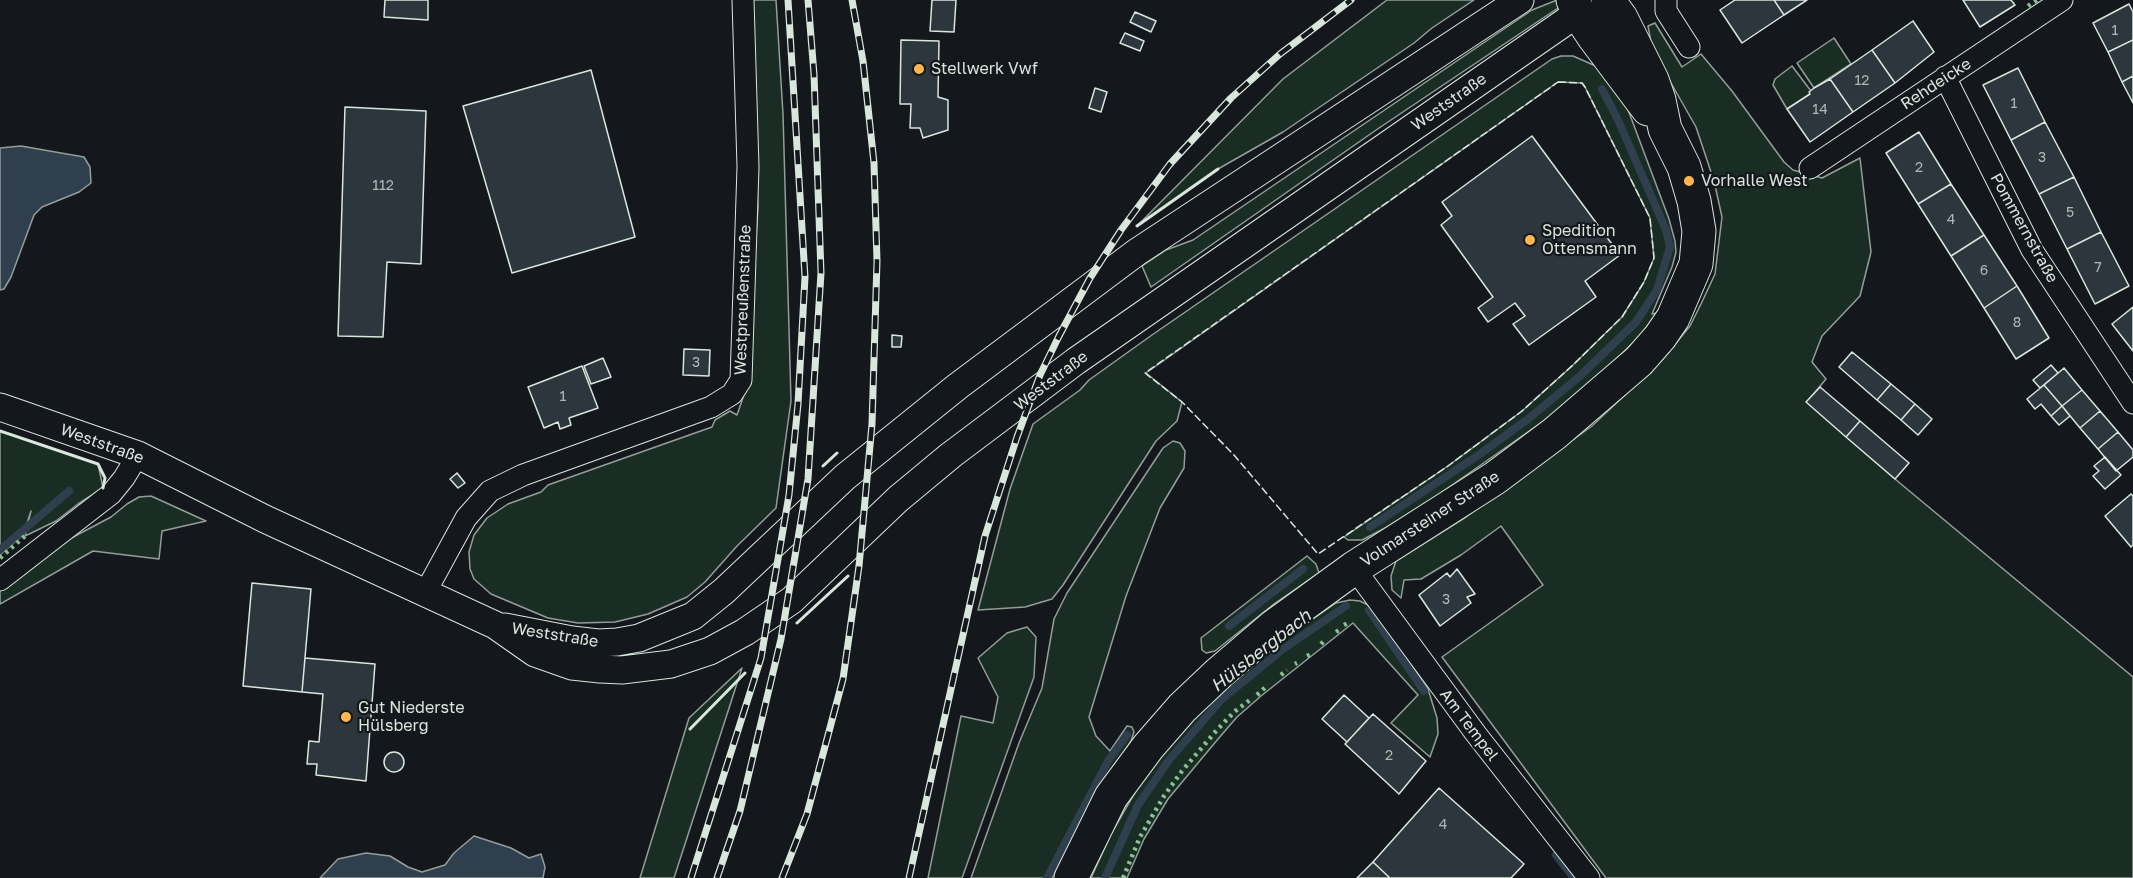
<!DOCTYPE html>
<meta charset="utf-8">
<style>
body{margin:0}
canvas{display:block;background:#14181c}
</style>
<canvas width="2133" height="878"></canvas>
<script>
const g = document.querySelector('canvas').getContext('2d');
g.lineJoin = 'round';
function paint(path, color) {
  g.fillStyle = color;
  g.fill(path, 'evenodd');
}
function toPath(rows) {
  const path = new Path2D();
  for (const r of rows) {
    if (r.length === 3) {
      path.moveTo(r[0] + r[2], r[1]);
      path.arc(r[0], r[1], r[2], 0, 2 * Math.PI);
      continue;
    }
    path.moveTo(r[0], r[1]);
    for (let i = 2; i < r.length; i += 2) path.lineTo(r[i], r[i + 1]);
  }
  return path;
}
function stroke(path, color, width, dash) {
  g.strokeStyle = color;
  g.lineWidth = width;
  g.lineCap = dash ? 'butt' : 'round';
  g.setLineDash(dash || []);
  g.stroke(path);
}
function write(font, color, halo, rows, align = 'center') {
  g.font = font + ' "Golos Text",sans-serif';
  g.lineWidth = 4.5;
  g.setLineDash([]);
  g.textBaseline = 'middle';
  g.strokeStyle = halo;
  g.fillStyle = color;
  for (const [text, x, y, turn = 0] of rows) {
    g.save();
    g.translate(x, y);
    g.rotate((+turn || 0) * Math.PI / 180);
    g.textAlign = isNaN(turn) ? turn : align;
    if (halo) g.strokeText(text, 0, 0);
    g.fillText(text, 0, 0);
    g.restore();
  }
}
const green = toPath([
 [750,0,776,0,783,114,791,401,776,508,737,546,705,582,687,597,648,614,615,622,578,623,548,618,491,594,474,579,470,569,469,552,474,535,487,518,508,504,541,492,548,485,712,427,715,420,730,411,737,415,746,389,758,207,750,0],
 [1387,0,1474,0,1432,28,1414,43,1283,132,1218,169,1137,226,1283,79,1387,0],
 [1557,0,1560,4,1558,8,1379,128,1151,287,1142,266,1166,250,1193,240,1532,10,1557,0],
 [1655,23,1682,67,1701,54,1732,91,1784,162,1793,170,1822,178,1860,158,1871,252,1860,296,1822,336,1812,362,1826,379,1807,402,1895,479,2133,677,2133,878,1606,878,1442,657,1543,585,1501,526,1461,555,1421,579,1404,580,1401,598,1392,590,1391,576,1396,561,1466,517,1592,426,1662,360,1690,326,1701,304,1715,274,1722,217,1714,181,1696,127,1667,76,1651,42,1648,26,1655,23],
 [1834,38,1851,64,1814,88,1797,63,1834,38],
 [1561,56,1573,56,1598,67,1627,107,1669,219,1675,241,1676,252,1672,267,1652,314,1657,313,1641,335,1609,366,1555,413,1435,497,1387,527,1362,540,1348,540,1344,537,1448,466,1522,411,1573,365,1622,317,1644,282,1654,258,1650,218,1585,87,1582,83,1558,82,1146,373,1182,402,1177,421,1156,441,1063,585,1052,599,1025,607,978,610,1010,489,1033,424,1080,390,1089,380,1152,335,1552,59,1561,56],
 [1792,66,1811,91,1810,94,1787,109,1773,85,1775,79,1792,66],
 [0,431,98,464,103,488,78,504,56,521,25,536,31,511,23,535,0,555,0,431],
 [1173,441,1180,443,1185,451,1184,468,1160,508,1126,596,1089,717,1096,736,1110,751,1127,726,1132,727,1134,732,1131,741,1100,790,1091,796,1052,878,971,878,1019,743,1042,688,1054,619,1067,593,1163,448,1173,441],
 [151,496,206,521,162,531,159,559,93,551,0,604,0,590,62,543,111,517,127,504,139,497,151,496],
 [1307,556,1316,564,1319,573,1274,604,1215,651,1206,653,1202,650,1201,638,1307,556],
 [1350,600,1360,601,1370,606,1428,689,1437,718,1438,734,1430,757,1391,723,1418,695,1353,623,1261,696,1237,717,1218,739,1168,799,1144,839,1127,878,1091,878,1111,834,1137,789,1163,753,1231,679,1288,636,1336,603,1350,600],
 [1027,627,1036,637,1034,677,962,878,928,878,961,716,993,723,998,697,978,658,1007,633,1027,627],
 [742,668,674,878,640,878,689,718,742,668]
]);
paint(green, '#1a2d24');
stroke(green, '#939e99', 1.5);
const water = toPath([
 [21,146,84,157,90,167,91,183,79,192,42,207,34,215,11,277,4,289,0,290,0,148,21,146],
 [474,836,511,848,529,858,541,854,545,867,543,878,320,878,338,859,366,853,390,856,408,867,422,872,445,865,454,853,474,836]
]);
paint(water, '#2f3f4d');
stroke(water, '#939e99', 1.5);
stroke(toPath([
 [1370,527,1480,454,1528,419,1580,376,1636,322,1657,290,1670,247,1666,230,1618,120,1602,89],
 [0,550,69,491],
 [1369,610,1424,691],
 [1229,626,1303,569],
 [1556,855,1574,878],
 [1047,878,1108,761,1127,735],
 [1105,878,1138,805,1169,760,1221,700,1283,649,1346,606]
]), '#2f3f4d', 8);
const building = toPath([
 [385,0,428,0,428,20,384,17,385,0],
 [932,0,956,0,954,32,930,31,932,0],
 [1735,0,1774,0,1784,15,1742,43,1720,10,1735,0],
 [1774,0,1807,0,1784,15,1774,0],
 [1963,0,2011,0,2015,5,1980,27,1963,0],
 [2129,4,2133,12,2133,40,2108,52,2093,23,2129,4],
 [1135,12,1156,21,1151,32,1130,22,1135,12],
 [1913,21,1934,52,1895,83,1872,50,1913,21],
 [1125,33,1144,41,1140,51,1120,43,1125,33],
 [901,40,939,41,938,97,948,100,948,130,923,138,920,128,910,128,911,104,900,104,901,40],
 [2133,40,2133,76,2122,82,2108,52,2133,40],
 [1872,50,1895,83,1853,112,1830,79,1872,50],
 [2018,68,2045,122,2011,140,1983,85,2018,68],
 [591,70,635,237,512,273,463,106,591,70],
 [2133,76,2133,103,2122,82,2133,76],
 [1830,79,1853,112,1810,142,1787,109,1810,94,1809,92,1814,88,1830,79],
 [1095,88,1107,92,1101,112,1089,108,1095,88],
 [345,107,426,111,421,264,387,262,383,337,338,336,345,107],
 [2045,122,2074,177,2039,194,2011,140,2045,122],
 [1919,132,1951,184,1918,204,1886,153,1919,132],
 [1532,136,1620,255,1585,281,1596,297,1529,345,1513,324,1525,316,1515,303,1488,322,1478,308,1493,297,1441,225,1452,216,1442,202,1532,136],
 [2074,177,2101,232,2067,249,2039,194,2074,177],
 [1951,184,1984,235,1951,256,1918,204,1951,184],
 [2101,232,2129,286,2095,304,2067,249,2101,232],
 [1984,235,2017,286,1984,308,1951,256,1984,235],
 [2017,286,2049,338,2016,359,1984,308,2017,286],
 [2133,307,2133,351,2112,324,2133,307],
 [892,335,902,336,901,347,892,347,892,335],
 [684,349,710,350,709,376,683,375,684,349],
 [1852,352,1891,384,1877,400,1839,367,1852,352],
 [603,358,611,377,591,384,584,366,603,358],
 [2051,365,2058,373,2040,388,2033,380,2051,365],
 [582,366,598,408,569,418,571,425,560,429,558,422,544,428,528,387,582,366],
 [2064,368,2082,390,2062,406,2044,385,2064,368],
 [1891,384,1915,404,1901,420,1877,400,1891,384],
 [2044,385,2062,406,2051,416,2041,404,2035,409,2027,399,2044,385],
 [1820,387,1860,421,1846,437,1806,402,1820,387],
 [2082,390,2100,411,2080,428,2062,406,2082,390],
 [1915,404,1932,419,1918,435,1901,420,1915,404],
 [2062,406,2070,416,2059,425,2051,416,2062,406],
 [2100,411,2118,432,2098,449,2080,428,2100,411],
 [1860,421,1909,463,1895,479,1846,437,1860,421],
 [2118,432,2133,450,2133,457,2116,471,2098,449,2118,432],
 [2105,457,2121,475,2105,489,2093,476,2099,471,2094,466,2105,457],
 [457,473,465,483,458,488,450,479,457,473],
 [2131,494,2133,496,2133,545,2131,547,2105,516,2131,494],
 [1457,569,1475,594,1467,597,1471,603,1440,626,1419,595,1447,573,1450,577,1457,569],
 [252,583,311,589,302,692,243,686,252,583],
 [305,658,375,664,366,781,316,775,317,764,307,764,309,741,319,742,323,694,302,692,305,658],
 [1344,695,1369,718,1347,742,1322,719,1344,695],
 [1373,714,1426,761,1399,794,1345,744,1373,714],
 [394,762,10],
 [1439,788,1524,864,1511,878,1390,878,1373,862,1439,788],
 [1373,862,1390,878,1357,878,1373,862]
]);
paint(building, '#2c363c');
stroke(building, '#d8e6dc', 1.5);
const minor = toPath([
 [1666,0,1666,11,1689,47],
 [1945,77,2032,250,2133,403],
 [1810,168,2062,0],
 [1354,568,1476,734,1589,878],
 [0,580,111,494,124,478,138,455],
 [425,593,466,518,490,491,523,475,711,407,732,394,741,380,748,167,743,0]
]);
const tertiary = toPath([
 [0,407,138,455,265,519,495,625,535,653,572,666,600,669,622,670,671,664,710,651,745,632,792,600,898,499,951,455,1076,361,1578,13],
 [505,627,572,640,598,643,617,642,639,638,693,616,724,591,845,477,958,386,1137,252,1520,0]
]);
const primary = toPath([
 [1573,0,1578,13,1594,37,1648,109],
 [1071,878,1111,797,1148,747,1182,708,1219,673,1274,626,1354,568,1495,478,1554,434,1639,361,1660,337,1673,318,1696,264,1699,231,1694,201,1684,167,1665,129,1659,100,1652,80,1621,18,1608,0]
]);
stroke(minor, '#d8e6dc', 23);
stroke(tertiary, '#d8e6dc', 29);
stroke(primary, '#d8e6dc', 35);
stroke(minor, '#14181c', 21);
stroke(tertiary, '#14181c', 27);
stroke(primary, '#14181c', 33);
const rail = toPath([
 [691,878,761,658,789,495,798,404,805,277,788,0],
 [717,878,740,811,781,639,808,479,821,273,814,74,808,0],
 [782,878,807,814,843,679,859,566,872,424,877,261,874,163,863,61,852,0],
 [909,878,985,536,1017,437,1040,375,1059,336,1090,278,1121,230,1170,164,1231,98,1280,54,1351,0]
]);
stroke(rail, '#d8e6dc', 7);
stroke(rail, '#14181c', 4.5, [14]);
stroke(toPath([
 [2028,6,2037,0],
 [0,558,25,536],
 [1344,625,1350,622],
 [1336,632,1339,630],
 [1321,644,1325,640],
 [1307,656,1311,654],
 [1295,664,1297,663],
 [1281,675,1287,670],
 [1257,695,1268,685],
 [1123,878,1140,837,1164,796,1182,771,1216,731,1234,712,1250,700]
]), '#8ac095', 4.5, [3, 4.5]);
stroke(toPath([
 [1558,82,1582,83,1585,87,1650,218,1654,258,1644,282,1622,317,1573,365,1522,411,1448,466,1318,554,1234,455,1182,402,1145,373,1558,82]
]), '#d8e6dc', 1.5, [8, 3]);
stroke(toPath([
 [1137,226,1218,169],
 [0,431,98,464,105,478,103,488],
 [823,466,837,453],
 [797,623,848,576],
 [690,729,745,673]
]), '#d8e6dc', 3);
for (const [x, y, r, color] of [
 [919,69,6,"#ffb74d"],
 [1689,181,6,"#ffb74d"],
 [1530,240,6,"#ffb74d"],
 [346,717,6,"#ffb74d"]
]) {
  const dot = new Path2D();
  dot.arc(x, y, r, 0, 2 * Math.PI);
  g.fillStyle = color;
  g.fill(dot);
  stroke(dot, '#14181c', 2);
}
write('14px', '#adbab4', null, [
 ["1",2115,31],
 ["12",1862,81],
 ["1",2014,104],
 ["14",1820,110],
 ["3",2042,158],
 ["2",1919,168],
 ["112",383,186],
 ["5",2070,213],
 ["4",1951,220],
 ["7",2098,268],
 ["6",1984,271],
 ["8",2017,323],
 ["3",696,363],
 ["1",563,397],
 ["3",1446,600],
 ["2",1389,756],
 ["4",1443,825]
]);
write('16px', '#d8e6dc', '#14181c', [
 ["Stellwerk Vwf",931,69],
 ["Vorhalle West",1701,181],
 ["Spedition",1542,231],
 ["Ottensmann",1542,249],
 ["Gut Niederste",358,708],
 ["Hülsberg",358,726]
], 'left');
write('16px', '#d8e6dc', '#14181c', [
 ["Rehdeicke",1936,84,-33],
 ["Weststraße",1449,102,-35],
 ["Pommernstraße",2024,228,61],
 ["Westpreußenstraße",743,300,-88],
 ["Weststraße",1051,381,-37],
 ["Weststraße",102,444,20],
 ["Volmarsteiner Straße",1430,519,-33],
 ["Weststraße",555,635,9],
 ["Am Tempel",1469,725,53]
]);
write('italic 18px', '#d8e6dc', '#14181c', [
 ["Hülsbergbach",1261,651,-38]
]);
</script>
